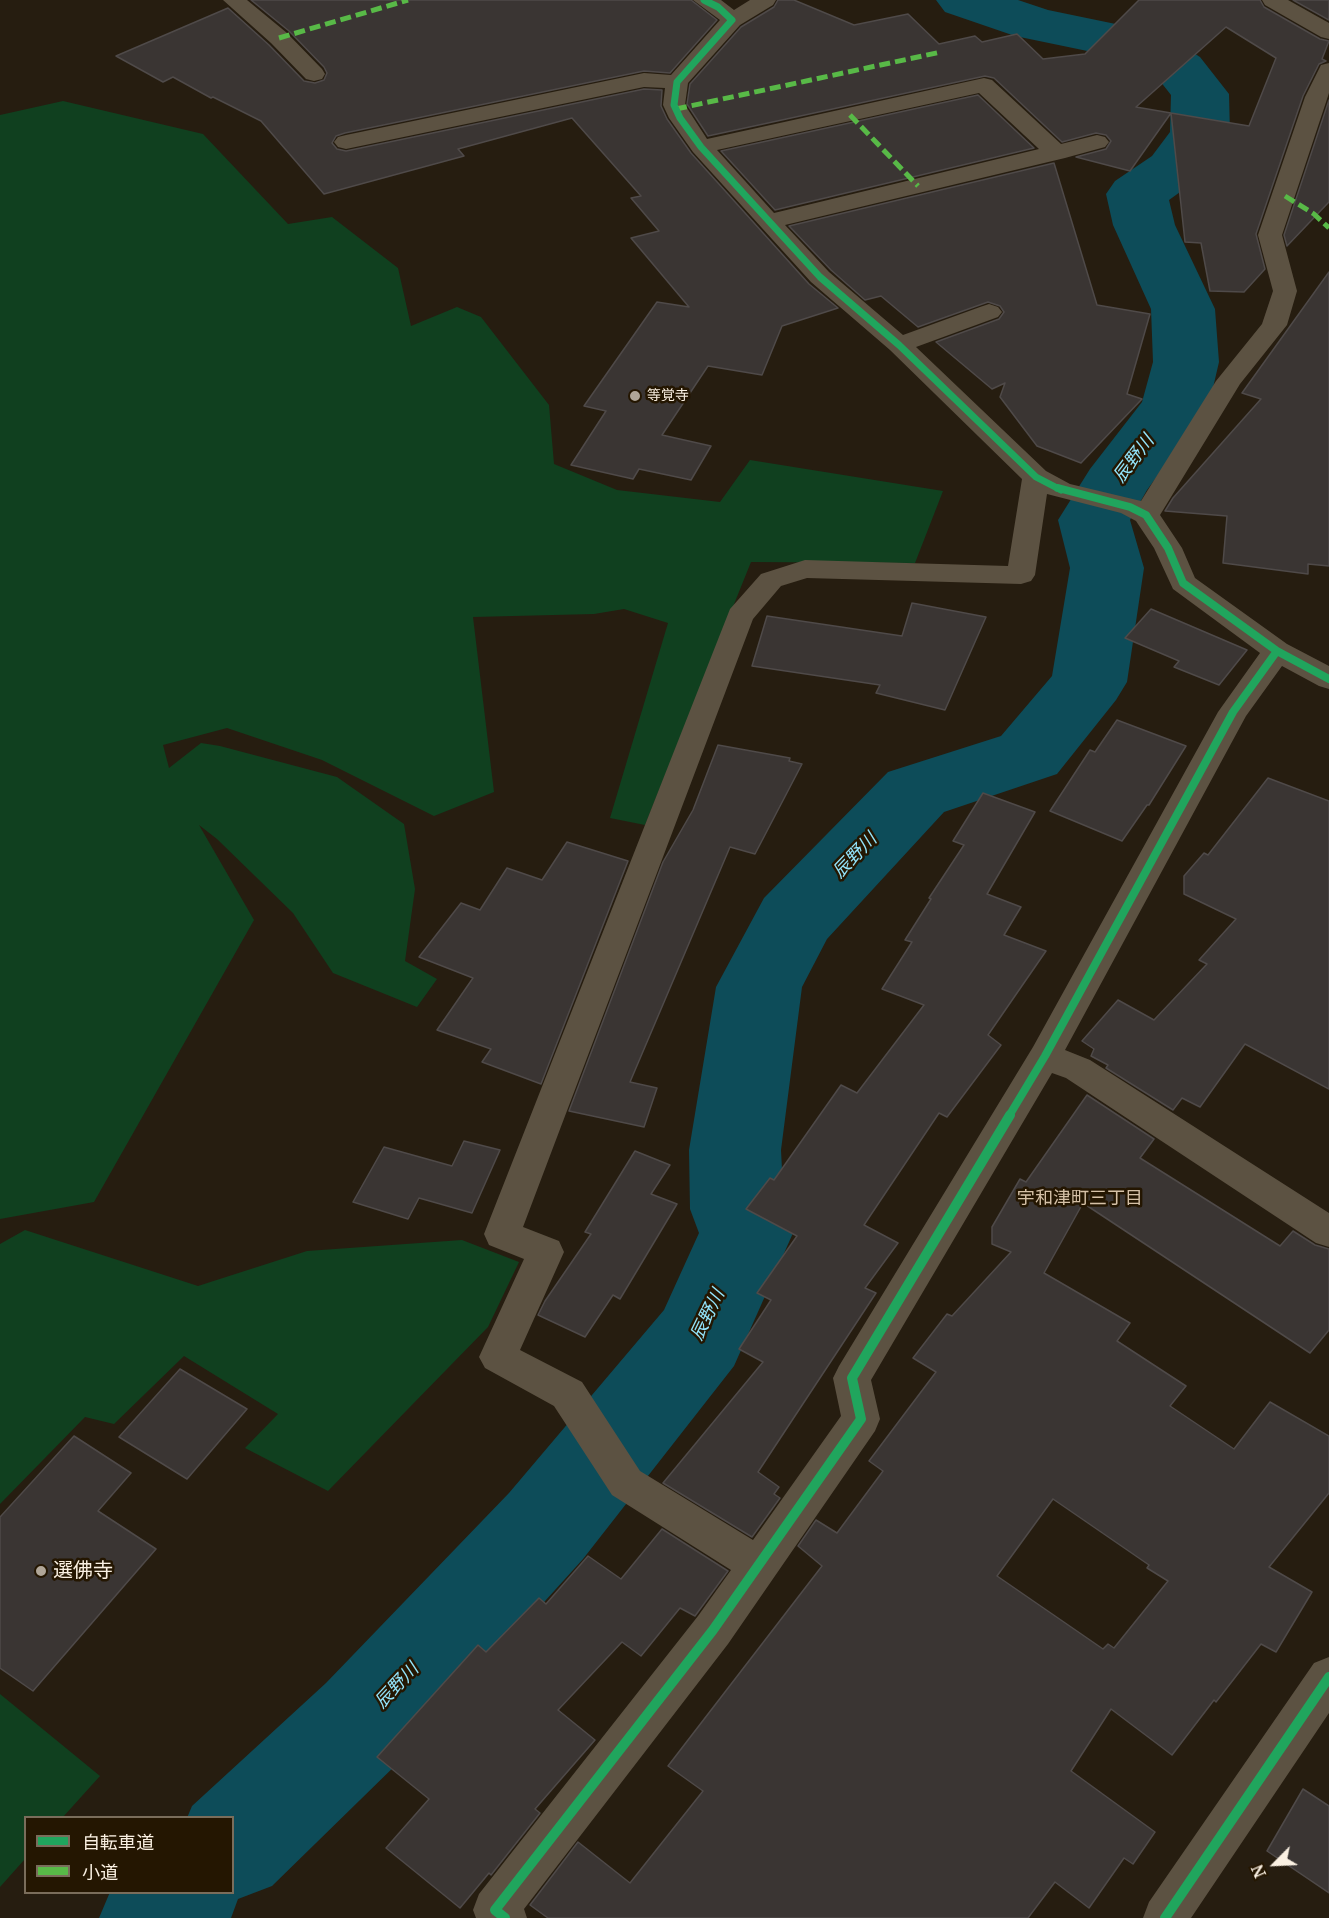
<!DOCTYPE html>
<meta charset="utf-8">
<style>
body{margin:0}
#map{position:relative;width:1329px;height:1918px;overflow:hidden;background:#261d10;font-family:"Noto Serif","Noto Sans JP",serif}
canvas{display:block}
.legend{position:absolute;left:24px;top:1816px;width:210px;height:78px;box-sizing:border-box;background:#241601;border:2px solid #7a6d5b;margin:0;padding:8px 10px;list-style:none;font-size:18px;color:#faf0e2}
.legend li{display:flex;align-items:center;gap:12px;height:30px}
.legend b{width:30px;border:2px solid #7a6d5b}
.north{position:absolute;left:1245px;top:1834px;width:60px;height:60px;-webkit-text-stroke:4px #241601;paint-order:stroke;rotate:246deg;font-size:16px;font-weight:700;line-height:24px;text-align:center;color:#faf0e2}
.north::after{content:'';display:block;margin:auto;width:21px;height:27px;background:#faf0e2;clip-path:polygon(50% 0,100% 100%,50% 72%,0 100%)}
</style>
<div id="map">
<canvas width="1329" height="1918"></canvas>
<ul class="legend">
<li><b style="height:8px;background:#20a55d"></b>自転車道</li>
<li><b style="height:8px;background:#58b947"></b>小道</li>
</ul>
<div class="north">N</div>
</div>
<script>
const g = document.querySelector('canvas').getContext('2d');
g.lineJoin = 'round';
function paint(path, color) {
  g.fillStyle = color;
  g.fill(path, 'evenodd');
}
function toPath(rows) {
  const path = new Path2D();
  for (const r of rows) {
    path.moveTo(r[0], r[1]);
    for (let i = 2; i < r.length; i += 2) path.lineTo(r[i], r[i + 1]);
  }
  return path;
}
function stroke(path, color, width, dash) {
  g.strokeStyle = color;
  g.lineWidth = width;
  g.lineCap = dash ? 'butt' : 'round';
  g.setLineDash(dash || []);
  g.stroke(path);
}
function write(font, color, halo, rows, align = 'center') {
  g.font = font + ' "Noto Serif","Noto Sans JP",serif';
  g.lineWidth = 5;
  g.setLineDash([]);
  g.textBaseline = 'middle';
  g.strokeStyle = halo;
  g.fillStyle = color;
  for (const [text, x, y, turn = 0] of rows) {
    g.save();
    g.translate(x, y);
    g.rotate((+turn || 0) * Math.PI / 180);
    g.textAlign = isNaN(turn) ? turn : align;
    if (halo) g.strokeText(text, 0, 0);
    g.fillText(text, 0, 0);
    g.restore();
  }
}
paint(toPath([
 [63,101,203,134,288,224,332,217,398,268,411,326,457,307,481,317,549,405,554,464,617,490,720,502,750,460,943,491,915,563,751,562,645,825,610,818,668,623,624,609,594,614,473,617,494,792,434,816,322,760,227,728,163,745,169,768,201,743,220,746,337,777,404,824,415,889,405,961,437,979,417,1007,333,973,293,913,217,839,199,825,254,920,94,1202,0,1219,0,115],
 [25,1230,198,1286,307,1251,462,1240,519,1262,488,1327,328,1491,245,1448,278,1414,184,1356,114,1424,85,1417,0,1504,0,1244],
 [0,1694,100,1776,63,1817,26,1818,25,1859,0,1887]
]), '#10401f');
paint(toPath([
 [936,0,1018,0,1048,10,1164,34,1200,57,1229,94,1230,134,1194,182,1169,200,1175,225,1215,309,1219,362,1209,405,1147,490,1130,520,1144,568,1127,682,1116,700,1057,774,944,812,827,939,802,987,781,1150,784,1209,793,1233,734,1366,583,1559,404,1757,272,1886,238,1899,231,1918,99,1918,110,1892,232,1892,232,1818,187,1818,192,1806,326,1683,509,1493,664,1310,699,1233,690,1209,689,1150,716,987,764,898,888,772,1001,736,1052,676,1070,568,1058,520,1090,469,1142,402,1153,362,1151,309,1113,225,1106,194,1115,181,1152,156,1170,132,1171,95,1160,81,1126,59,1015,36,945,12,936,0]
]), '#0d4c59');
const building = toPath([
 [251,0,691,0,717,20,670,73,644,71,345,133,336,136,332,143,337,149,346,151,644,89,662,90,661,106,667,119,691,153,809,284,838,308,782,326,762,375,708,366,662,435,711,446,691,480,639,469,633,479,571,465,606,411,584,406,657,302,689,307,631,238,659,231,631,198,641,196,572,118,458,149,464,156,324,194,261,121,213,97,211,98,173,77,163,82,116,56,228,8,269,45,304,81,315,83,324,80,327,73,324,67,289,31,251,0],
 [778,0,794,0,854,25,908,14,939,44,975,36,982,42,1017,34,1043,59,1085,54,1139,0,1260,0,1264,7,1320,39,1329,41,1322,59,1326,61,1319,64,1303,96,1256,234,1265,269,1244,292,1210,291,1201,243,1185,242,1171,113,1249,126,1276,58,1226,27,1136,107,1171,113,1130,171,1076,157,1106,149,1111,141,1106,135,1096,133,1062,142,994,78,985,76,708,136,687,104,690,84,741,27,774,7,778,0],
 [1293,0,1329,0,1329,20,1293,0],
 [978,95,1034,148,775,210,721,151,978,95],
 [1329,100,1329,202,1287,246,1284,235,1329,100],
 [1054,163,1097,305,1150,314,1127,394,1142,399,1081,463,1037,446,1000,397,1005,383,992,389,936,342,999,319,1004,312,1000,306,988,302,918,327,881,296,865,300,831,270,789,226,1054,163],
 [1329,272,1329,566,1308,564,1308,574,1223,563,1227,516,1165,511,1173,498,1261,399,1242,393,1329,272],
 [912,603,986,617,945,710,876,693,880,685,752,666,767,616,902,636,912,603],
 [1151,609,1247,650,1219,685,1174,667,1179,661,1125,638,1151,609],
 [1117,720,1186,746,1149,805,1147,805,1122,841,1050,811,1090,750,1095,752,1117,720],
 [718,745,790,758,789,761,802,764,755,854,730,847,630,1082,657,1088,644,1127,569,1111,663,862,693,810,718,745],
 [1268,778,1329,801,1329,1089,1245,1044,1200,1107,1182,1098,1173,1110,1106,1068,1108,1065,1091,1056,1094,1049,1082,1041,1118,1000,1154,1020,1207,964,1199,960,1236,919,1184,894,1184,876,1204,853,1208,855,1268,778],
 [983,793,1035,812,987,894,1021,907,1004,935,1046,951,988,1035,1001,1045,947,1117,939,1113,864,1225,898,1243,865,1288,876,1293,758,1472,779,1487,774,1494,780,1498,752,1537,663,1483,763,1362,739,1349,771,1300,757,1293,797,1236,746,1209,770,1178,774,1180,841,1085,857,1093,924,1005,882,989,912,942,905,940,931,899,929,898,964,845,953,841,983,793],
 [567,842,628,861,541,1084,482,1062,491,1049,437,1030,473,978,419,957,461,903,480,910,507,868,542,880,567,842],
 [1087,1095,1154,1139,1140,1158,1280,1246,1293,1231,1315,1245,1329,1249,1329,1330,1310,1353,1083,1203,1044,1273,1130,1323,1117,1341,1186,1386,1170,1406,1234,1449,1270,1402,1329,1436,1329,1493,1269,1567,1312,1592,1276,1652,1261,1644,1216,1702,1214,1700,1172,1755,1111,1709,1071,1771,1155,1832,1133,1864,1124,1858,1089,1908,1055,1882,1028,1918,548,1918,530,1905,578,1842,630,1883,703,1791,668,1766,822,1566,798,1546,816,1520,837,1533,883,1471,869,1461,936,1372,913,1358,947,1314,952,1316,1011,1252,992,1244,992,1227,1020,1179,1026,1182,1087,1095],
 [1053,1499,1149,1565,1147,1568,1168,1581,1114,1648,1108,1644,1103,1649,997,1576,1053,1499],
 [464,1141,500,1150,472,1213,419,1198,408,1219,353,1202,384,1147,452,1166,464,1141],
 [635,1151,670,1165,651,1194,677,1204,620,1299,613,1295,585,1337,538,1315,545,1301,591,1234,585,1232,635,1151],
 [180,1369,247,1409,187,1479,119,1437,180,1369],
 [74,1436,131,1473,98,1511,156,1549,33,1691,0,1668,0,1517,74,1436],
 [662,1529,728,1571,695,1616,680,1608,641,1656,622,1642,558,1710,595,1740,535,1809,540,1813,491,1875,489,1873,460,1908,386,1848,429,1799,377,1757,478,1645,486,1652,539,1598,546,1604,588,1556,621,1579,662,1529],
 [1303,1789,1329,1806,1329,1893,1267,1851,1303,1789]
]);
paint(building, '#3a3533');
stroke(building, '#4f4a49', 1.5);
paint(toPath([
 [223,0,247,0,287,33,322,69,325,74,322,79,314,81,306,79,271,43,223,0],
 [693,0,721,0,734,10,750,0,776,0,773,5,740,25,688,83,685,105,707,139,984,78,992,80,1061,144,1097,135,1105,137,1109,142,1105,147,1065,158,785,225,829,272,903,335,980,307,989,304,998,307,1002,312,998,317,916,347,1046,471,1070,484,1141,501,1216,381,1262,324,1273,291,1258,235,1305,97,1321,65,1329,63,1329,93,1282,235,1297,291,1287,325,1240,384,1160,515,1182,548,1195,578,1287,644,1329,666,1329,689,1319,686,1282,666,1246,716,1065,1050,1090,1060,1329,1213,1329,1247,1316,1243,1066,1078,1052,1073,871,1380,880,1419,875,1431,728,1644,524,1909,527,1918,476,1918,473,1910,479,1894,698,1616,731,1570,612,1495,554,1406,485,1368,479,1357,524,1259,489,1245,484,1234,730,609,761,574,805,560,1008,566,1022,479,890,350,811,282,693,152,669,118,663,105,665,88,644,87,346,149,338,147,334,142,338,137,346,135,644,73,671,75,720,20,693,0],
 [979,93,1039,149,774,213,717,150,979,93],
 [1047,494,1121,513,1136,521,1154,548,1173,589,1260,653,1218,712,1033,1047,839,1366,833,1378,841,1416,753,1540,640,1471,582,1382,520,1350,564,1252,559,1241,523,1227,753,619,781,586,807,578,1021,584,1031,581,1035,575,1047,494],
 [1262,0,1288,0,1329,23,1329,39,1321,37,1265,5,1262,0],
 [1329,1657,1329,1713,1191,1918,1143,1918,1149,1902,1314,1663,1329,1657]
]), '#5c5242');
stroke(toPath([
 [279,38,408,0],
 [676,109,941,52],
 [850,115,918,186],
 [1285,196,1314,214,1329,228]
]), '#58b947', 5, [11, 5]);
stroke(toPath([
 [704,0,718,7,732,20,677,82,674,105,680,118,701,147,820,277,899,345,1036,477,1061,490]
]), '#20a55d', 7);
stroke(toPath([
 [1058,488,1130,507,1146,515,1168,548,1183,583,1277,651,1329,679],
 [1009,1116,1045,1056,1233,712,1277,651]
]), '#20a55d', 8);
stroke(toPath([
 [505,1918,495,1910,713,1630,861,1419,852,1378,1010,1115],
 [1165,1918,1329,1677]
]), '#20a55d', 10);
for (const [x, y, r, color] of [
 [635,396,6,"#b0a698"],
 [41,1571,6,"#b0a698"]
]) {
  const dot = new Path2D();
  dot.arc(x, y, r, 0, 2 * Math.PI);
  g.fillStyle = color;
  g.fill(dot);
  stroke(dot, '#241601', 2);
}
write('14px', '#faf0e2', '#241601', [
 ["等覚寺",647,396]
], 'left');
write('italic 18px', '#93e5fc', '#241601', [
 ["辰野川",1134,459,-53],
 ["辰野川",855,856,-46],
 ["辰野川",708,1315,-64],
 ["辰野川",397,1686,-47]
]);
write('18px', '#d5c1a7', '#241601', [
 ["宇和津町三丁目",1080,1199]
]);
write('20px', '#faf0e2', '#241601', [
 ["選佛寺",53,1571]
], 'left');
</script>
